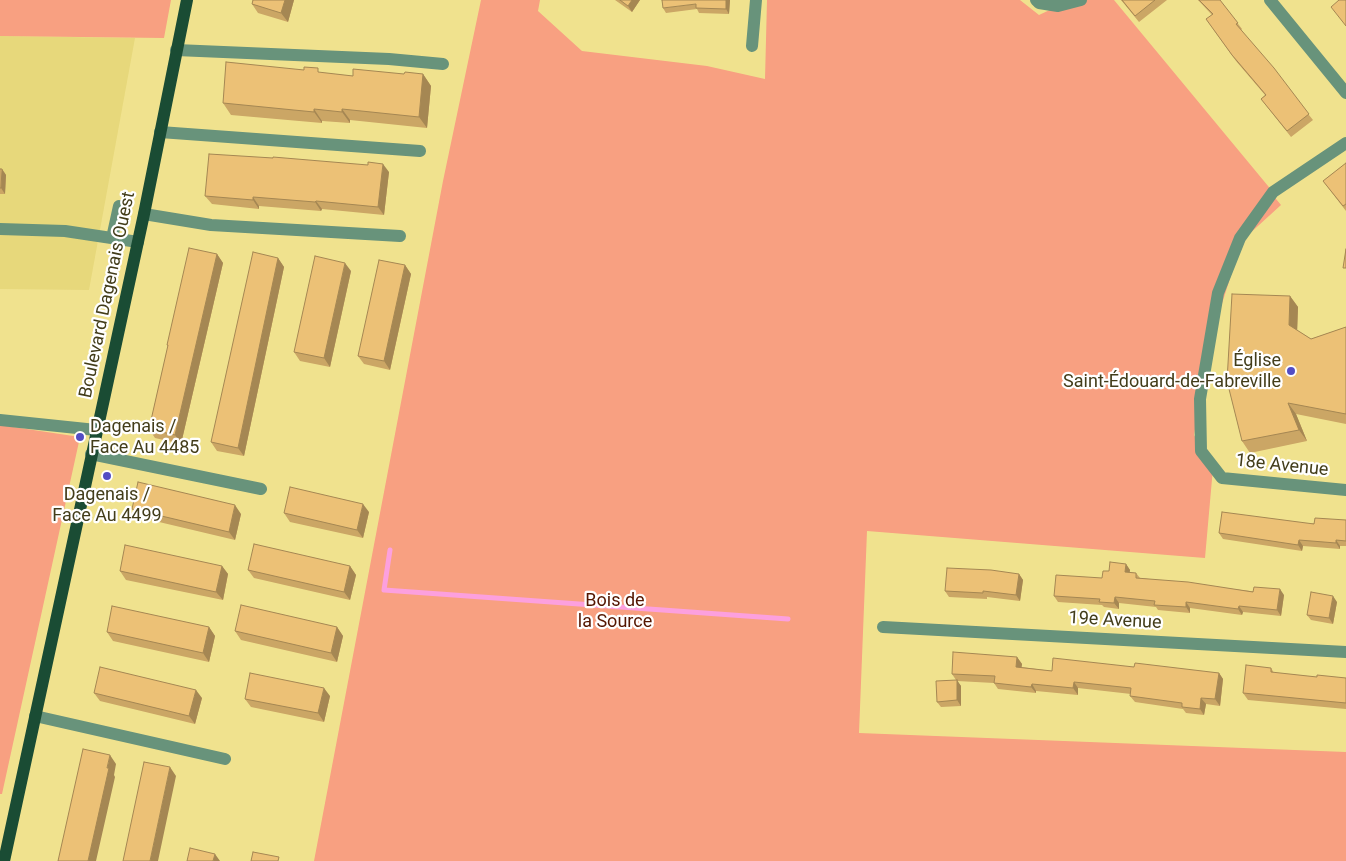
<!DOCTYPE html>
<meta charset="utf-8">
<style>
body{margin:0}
canvas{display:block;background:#f0e28e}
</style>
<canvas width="1346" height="861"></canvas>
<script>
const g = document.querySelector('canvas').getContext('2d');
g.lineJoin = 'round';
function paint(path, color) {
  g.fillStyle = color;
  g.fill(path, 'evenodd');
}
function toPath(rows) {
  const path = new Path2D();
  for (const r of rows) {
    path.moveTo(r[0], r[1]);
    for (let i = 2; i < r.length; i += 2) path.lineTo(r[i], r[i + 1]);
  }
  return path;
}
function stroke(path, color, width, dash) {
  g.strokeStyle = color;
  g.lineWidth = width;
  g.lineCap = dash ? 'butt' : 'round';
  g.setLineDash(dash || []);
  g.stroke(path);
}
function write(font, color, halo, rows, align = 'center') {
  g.font = font + ' Roboto,sans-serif';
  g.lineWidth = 4.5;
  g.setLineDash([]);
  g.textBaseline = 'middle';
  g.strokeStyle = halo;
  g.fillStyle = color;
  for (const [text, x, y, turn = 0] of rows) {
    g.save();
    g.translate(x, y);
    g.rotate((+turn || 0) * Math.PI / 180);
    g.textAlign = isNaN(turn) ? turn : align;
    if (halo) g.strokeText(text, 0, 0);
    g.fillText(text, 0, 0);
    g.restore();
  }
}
paint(toPath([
 [0,36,135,38,89,290,0,289]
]), '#e7d87b');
paint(toPath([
 [0,0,171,0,164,38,0,36],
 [481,0,540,0,538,11,582,51,707,66,765,79,767,0,1020,0,1039,15,1071,0,1114,0,1273,192,1272,194,1281,205,1247,236,1233,269,1212,335,1194,435,1213,468,1205,558,867,531,859,733,1346,752,1346,861,314,861,443,181],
 [0,425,80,437,2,794,0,794]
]), '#f8a081');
stroke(toPath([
 [390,550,384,590,788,619]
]), '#fca0de', 5);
stroke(toPath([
 [1036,0,1039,3,1058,6,1081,0],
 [1270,0,1346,93],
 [752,46,756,0],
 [176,50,389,59,443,64],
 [160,132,420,151],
 [1346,143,1273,192,1240,238,1218,293,1200,399,1201,451,1222,478,1346,490],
 [144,214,211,225,400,236],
 [0,229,65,231,138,242],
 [112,238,119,206],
 [0,420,96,430],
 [91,454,261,489],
 [883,627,1346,652],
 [35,716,225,759]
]), '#68937b', 12);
stroke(toPath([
 [4,861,144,214,187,0]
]), '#1a4c34', 12);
paint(toPath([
 [253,0,294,0,288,22,258,13,252,4],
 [615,0,640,0,632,12],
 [730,0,729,14,699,13,697,9,666,13,663,8],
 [1121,0,1167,0,1139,22],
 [1198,0,1220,0,1242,29,1241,30,1313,120,1291,137,1261,99,1265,95,1236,61,1206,19,1212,15],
 [322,73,353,76,404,74,423,74,431,86,427,128,350,120,350,123,322,121,322,123,231,115,223,103],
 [1346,163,1346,211,1323,181],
 [0,169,2,169,6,175,5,194,0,194],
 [389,172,384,215,322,209,321,211,259,206,259,209,212,204,205,196],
 [217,254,223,263,181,444,155,438,149,429,168,346,167,345],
 [278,258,284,267,244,456,217,451,211,442],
 [405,265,411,274,390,370,364,364,358,356],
 [351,271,330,367,300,361,294,352],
 [1290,296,1298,307,1297,330,1311,339,1346,327,1346,424,1296,414,1307,441,1250,453,1242,441],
 [132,509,241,514,235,540,138,517],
 [369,512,363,538,290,522,284,513],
 [1346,520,1346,546,1340,546,1340,549,1303,546,1302,551,1223,539,1219,533],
 [1126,564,1130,570,1129,572,1136,573,1140,578,1284,595,1281,616,1243,612,1242,615,1190,608,1190,613,1158,610,1156,607,1119,603,1119,609,1104,607,1102,605,1058,602,1054,596,1102,578,1109,571],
 [222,566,228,574,223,600,126,580,120,571],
 [350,566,356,575,350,600,254,578,248,570],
 [1019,574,1023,580,1020,601,987,597,987,599,949,597,945,591],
 [1337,602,1333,624,1311,620,1307,615],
 [209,627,215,636,209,662,113,641,107,632],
 [337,627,343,636,337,662,241,640,235,631],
 [1017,657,1022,664,1021,667,1052,671,1134,667,1219,673,1223,679,1220,706,1206,704,1204,715,1186,713,1183,709,1135,702,1130,696,1131,694,1078,688,1078,695,1036,691,1036,693,998,689,994,683,957,681,961,686,961,706,941,707,937,702,956,680,952,674],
 [1271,668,1274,673,1317,677,1346,678,1346,709,1248,700,1243,693],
 [94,693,202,698,195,724,100,701],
 [330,696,324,722,251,707,245,699]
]), '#cba665');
paint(toPath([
 [285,0,294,0,288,22,281,13],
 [632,0,640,0,632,12,628,6],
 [726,0,730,0,729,14,726,9],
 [423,74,431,86,427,128,419,117],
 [314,109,322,121,322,123,314,112],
 [342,109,350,120,350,123,342,112],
 [383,164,389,172,384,215,378,207],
 [2,169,6,175,5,194,1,188],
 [253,197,259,206,259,209,253,200],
 [316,201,322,209,321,211,315,202],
 [217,254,223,263,181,444,175,435],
 [278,258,284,267,244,456,238,448],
 [345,263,351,271,330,367,324,358],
 [405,265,411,274,390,370,384,361],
 [1290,296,1298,307,1297,336,1289,325],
 [1288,403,1296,414,1307,441,1299,430],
 [363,504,369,512,363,538,357,530],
 [235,505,241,514,235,540,229,532],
 [1299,540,1303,546,1302,551,1298,545],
 [1336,540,1340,546,1340,549,1336,543],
 [1126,564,1130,570,1129,578,1125,572],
 [222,566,228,574,223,600,216,592],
 [350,566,356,575,350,600,344,592],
 [1019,574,1023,580,1020,601,1016,595],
 [1280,589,1284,595,1281,616,1277,610],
 [1333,596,1337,602,1333,624,1329,618],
 [1115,597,1119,603,1119,609,1114,603],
 [1186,602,1190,608,1190,613,1186,607],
 [1239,606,1243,612,1242,615,1238,609],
 [209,627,215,636,209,662,203,653],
 [337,627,343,636,337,662,331,653],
 [1017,657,1022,664,1021,673,1016,667],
 [1219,673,1223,679,1220,706,1215,699],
 [957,680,961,686,961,706,957,700],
 [1074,682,1078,688,1078,695,1073,688],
 [1032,684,1036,691,1036,693,1031,687],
 [324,688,330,696,324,722,318,713],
 [196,690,202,698,195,724,189,716],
 [1201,698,1206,704,1204,715,1200,709],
 [110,755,116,764,114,775,115,777,96,861,88,861],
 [170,767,176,776,158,861,150,861],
 [215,854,220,861,213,861]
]), '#a58753');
const building = toPath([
 [253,0,285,0,281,13,252,4,253,0],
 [620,0,632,0,628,6,620,0],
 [662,0,726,0,726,9,696,8,696,4,663,8,662,0],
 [1122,0,1155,0,1135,16,1122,0],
 [1199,0,1220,0,1238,23,1236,24,1274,68,1309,114,1287,131,1261,99,1266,95,1232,55,1206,19,1213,14,1199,0],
 [1339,0,1346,0,1346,26,1331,7,1339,0],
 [226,62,304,70,304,67,318,68,318,72,353,76,353,69,404,74,405,72,423,74,419,117,342,109,342,112,314,109,314,112,223,103,226,62],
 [209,154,273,158,273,157,368,165,368,162,383,164,378,207,316,201,315,202,253,197,253,200,205,196,209,154],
 [1346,163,1346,204,1343,206,1323,181,1346,163],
 [0,169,2,169,1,188,0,188,0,169],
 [189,248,217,254,175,435,149,429,168,345,167,345,189,248],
 [1346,249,1346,268,1343,268,1346,249],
 [253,252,278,258,238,448,211,442,253,252],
 [315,256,345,263,324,358,294,352,315,256],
 [379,260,405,265,384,361,358,356,379,260],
 [1232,294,1290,296,1289,325,1311,339,1346,327,1346,414,1288,403,1299,430,1242,441,1227,381,1232,294],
 [138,482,235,505,229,532,132,509,138,482],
 [290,487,363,504,357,530,284,513,290,487],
 [1222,512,1314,524,1315,518,1346,520,1346,541,1336,540,1336,543,1299,540,1298,545,1219,533,1222,512],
 [254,544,350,566,344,592,248,570,254,544],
 [125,545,222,566,216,592,120,571,125,545],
 [1110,562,1126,564,1125,572,1136,573,1136,578,1188,582,1253,592,1254,587,1280,589,1277,610,1239,606,1238,609,1186,602,1186,607,1154,605,1155,601,1115,597,1114,603,1099,602,1100,599,1054,596,1056,575,1102,578,1103,571,1109,571,1110,562],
 [947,568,991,570,1019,574,1016,595,983,591,983,593,945,591,947,568],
 [1311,592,1333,596,1329,618,1307,615,1311,592],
 [241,605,337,627,331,653,235,631,241,605],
 [112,606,209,627,203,653,107,632,112,606],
 [953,652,1017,657,1016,667,1052,671,1053,658,1134,667,1135,663,1219,673,1215,699,1201,698,1200,709,1182,707,1182,703,1130,696,1131,688,1074,682,1073,688,1032,684,1031,687,994,683,995,676,952,674,953,652],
 [1246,665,1271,668,1271,672,1317,677,1317,675,1346,678,1346,703,1243,693,1246,665],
 [100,667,196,690,189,716,94,693,100,667],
 [250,673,324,688,318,713,245,699,250,673],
 [957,680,957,700,937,702,936,681,957,680],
 [83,749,110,755,107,768,109,768,88,861,58,861,83,749],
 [144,762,170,767,150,861,123,861,144,762],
 [190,848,215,854,213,861,187,861,190,848],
 [253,852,279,857,278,861,251,861,253,852]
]);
paint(building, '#ecc176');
stroke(building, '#a58753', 1);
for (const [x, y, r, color] of [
 [1291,371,5,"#534dc4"],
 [80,437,5,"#534dc4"],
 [107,476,5,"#534dc4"]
]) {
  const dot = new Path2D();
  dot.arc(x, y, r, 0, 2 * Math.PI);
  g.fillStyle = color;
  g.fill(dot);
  stroke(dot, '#fff', 2);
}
write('18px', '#433d1a', '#fff', [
 ["Boulevard Dagenais Ouest",108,295,-78],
 ["18e Avenue",1282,466,6],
 ["19e Avenue",1115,621,3]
]);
write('18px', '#433d1a', '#fff', [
 ["Église",1281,361],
 ["Saint-Édouard-de-Fabreville",1281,382],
 ["Dagenais /",90,427,"left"],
 ["Face Au 4485",90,448,"left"],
 ["Dagenais /",107,495,"center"],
 ["Face Au 4499",107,516,"center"]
], 'right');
write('18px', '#541600', '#fff', [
 ["Bois de",615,601],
 ["la Source",615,622]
]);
</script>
